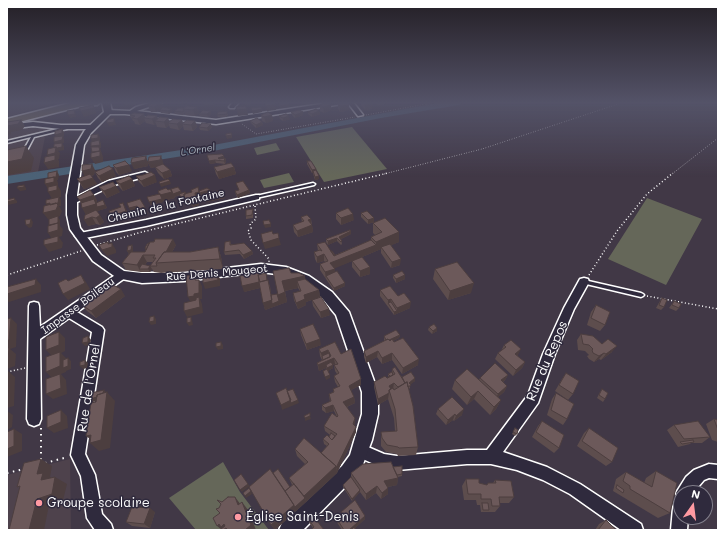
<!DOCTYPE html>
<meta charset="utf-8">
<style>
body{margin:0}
#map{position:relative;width:725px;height:537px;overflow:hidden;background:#413846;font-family:Mali,sans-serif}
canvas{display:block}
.frame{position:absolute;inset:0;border:8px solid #fff;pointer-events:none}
.north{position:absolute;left:673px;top:485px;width:40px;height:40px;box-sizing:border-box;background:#2f2a3d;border:1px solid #827f8b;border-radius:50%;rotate:14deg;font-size:11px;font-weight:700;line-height:16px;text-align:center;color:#fff}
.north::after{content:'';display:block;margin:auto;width:14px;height:18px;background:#ff9aa2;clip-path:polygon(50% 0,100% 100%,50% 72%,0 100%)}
</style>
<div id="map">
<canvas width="725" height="537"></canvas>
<div class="frame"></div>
<div class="north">N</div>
</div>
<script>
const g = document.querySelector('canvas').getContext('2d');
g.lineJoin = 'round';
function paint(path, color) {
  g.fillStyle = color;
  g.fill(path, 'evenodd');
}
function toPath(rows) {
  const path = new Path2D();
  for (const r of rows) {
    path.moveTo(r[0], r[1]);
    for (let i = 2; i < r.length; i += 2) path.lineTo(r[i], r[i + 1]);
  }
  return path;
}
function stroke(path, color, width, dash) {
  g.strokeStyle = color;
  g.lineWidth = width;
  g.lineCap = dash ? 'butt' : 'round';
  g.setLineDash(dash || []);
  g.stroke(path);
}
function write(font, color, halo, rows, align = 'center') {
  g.font = font + ' Mali,sans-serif';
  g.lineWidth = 3;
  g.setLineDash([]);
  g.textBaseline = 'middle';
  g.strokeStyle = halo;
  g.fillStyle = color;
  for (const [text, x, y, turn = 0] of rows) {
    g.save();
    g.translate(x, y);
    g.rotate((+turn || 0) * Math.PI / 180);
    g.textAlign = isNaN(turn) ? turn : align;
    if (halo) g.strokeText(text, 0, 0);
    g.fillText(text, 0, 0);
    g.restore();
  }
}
paint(toPath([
 [7,102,58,102,7,117],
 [7,118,57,124,45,137,38,172,7,179],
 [70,459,71,530,7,530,7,475]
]), '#4e424c');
paint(toPath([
 [352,127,387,169,324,182,296,137],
 [276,143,280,150,257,155,254,148],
 [289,173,294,182,264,188,260,180],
 [647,198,702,219,666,285,608,259],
 [223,462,240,492,269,530,196,530,169,498]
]), '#656759');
const water = toPath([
 [66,170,67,173,7,182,7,179,25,175,66,170]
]);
paint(water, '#4b6176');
stroke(water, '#93a0ad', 1);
paint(toPath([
 [442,102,463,102,459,105,381,118,208,152,7,184,7,176,208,146,442,102]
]), '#4b6176');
const service = toPath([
 [66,127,68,128,67,129,34,137,25,154,22,153,31,137,7,143,7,141,66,127],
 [313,183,315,184,314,185,256,198,254,197,256,196,313,183],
 [584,280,641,293,643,294,644,295,643,296,641,297,582,283,581,282,582,281,584,280]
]);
const minor = toPath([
 [153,102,163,102,137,111,216,120,334,102,353,102,363,115,358,116,348,103,216,124,125,114,108,114,105,112,108,110,130,111,136,107,153,102],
 [233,102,239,102,234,108,230,108,229,107,233,102],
 [33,122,61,125,93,125,96,127,93,129,61,129,33,126,7,129,7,125,33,122],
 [145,172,149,174,148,176,114,185,75,203,69,203,68,201,108,181,145,172],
 [256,195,259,195,259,199,146,226,80,239,75,236,80,233,146,220,256,195],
 [121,271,125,272,126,275,125,278,77,312,102,327,104,330,85,454,95,475,102,514,111,524,113,530,95,530,87,518,81,476,71,455,92,332,69,318,40,339,41,419,39,424,34,426,29,424,27,419,29,306,30,303,34,302,38,303,39,306,40,327,121,271],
 [584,278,588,279,589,282,574,309,555,354,538,403,503,452,547,467,580,484,641,524,643,530,621,530,570,494,543,480,517,470,491,464,467,464,397,470,383,468,356,456,354,451,356,446,361,444,384,454,397,456,467,450,487,450,528,395,543,354,564,308,580,279,584,278],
 [709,464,718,465,718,479,709,478,704,480,693,493,681,493,681,499,679,498,676,493,686,477,694,470,709,464],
 [681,500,681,517,688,517,687,530,671,530,673,508,675,502,681,500]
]);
const tertiary = toPath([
 [102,102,110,102,112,112,91,133,84,145,77,195,77,215,80,228,101,255,124,271,142,273,184,273,261,264,286,267,309,276,332,292,349,312,378,392,378,414,372,440,362,467,354,478,303,530,279,530,282,523,342,466,350,455,362,414,362,392,336,315,322,298,301,282,284,275,261,272,184,281,142,283,117,278,93,261,70,229,67,215,67,195,76,145,85,130,104,112,102,102]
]);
const primary = toPath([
 [74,102,101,102,97,105,82,106,7,125,7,119,74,102]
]);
stroke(service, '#fff', 3);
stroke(minor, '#fff', 3);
stroke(tertiary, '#fff', 3);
stroke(primary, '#fff', 3);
stroke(toPath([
 [422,102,426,104,438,102],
 [366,115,426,104],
 [242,124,256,134,355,117],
 [384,174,482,149,624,102],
 [672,174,718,138]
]), '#fff', 1, [0.5, 2]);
stroke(toPath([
 [255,206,256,219,250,224,251,228,248,231,251,240,269,259,269,262],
 [97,245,142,232,388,173],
 [7,275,81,251],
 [589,275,617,231,647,194,673,173],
 [647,296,718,309],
 [7,372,25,368]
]), '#fff', 1.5, [1, 2.5]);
stroke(toPath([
 [41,428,41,460],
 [45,463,68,457],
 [7,473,24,469]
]), '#fff', 2, [1.5, 4.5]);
paint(service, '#2f2a3d');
paint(minor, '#2f2a3d');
paint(tertiary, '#2f2a3d');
paint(primary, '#766a55');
paint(toPath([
 [161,102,163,108,156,112,151,112,148,106],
 [361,102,373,102,373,106,372,106,372,109,365,110,361,105],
 [376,102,386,102,386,103,380,106,376,104],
 [338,103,349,110,340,112,338,109],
 [320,105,331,110,324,113,320,111],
 [187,106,199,113,195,116,185,115,185,113,183,115,175,114,174,111,184,108],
 [160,110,173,111,169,114,161,113],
 [211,111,211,114,208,117,200,116,199,114],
 [319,111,320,114,312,117,308,114,308,112],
 [291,112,303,112,303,115,295,118,292,115],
 [144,114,145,117,158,119,168,118,169,122,182,120,183,123,195,121,197,127,193,131,184,130,183,126,179,130,170,128,169,125,166,128,157,127,156,124,154,125,146,123,145,121,140,125,135,124,134,121,133,121,130,115],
 [228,114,227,117,218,117,217,115],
 [261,115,272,115,273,121,266,123,262,121],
 [279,116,290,119,283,121,280,119],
 [250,121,262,122,263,125,256,128,251,123],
 [199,127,212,127,208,131,200,130],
 [207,155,224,156,224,158,225,158,226,161,225,164,216,163,210,164],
 [148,161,163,162,163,164,170,170,172,176,164,179,158,173,155,167,151,168,148,163,148,166,134,169],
 [307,161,316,171,319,179,315,180,313,173,312,173,307,164],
 [113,165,132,171,119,175,116,172],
 [214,167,234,167,236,174,219,179,216,174],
 [95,170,94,175,91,176,97,184,84,189,81,185,77,179,85,176],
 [95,172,116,176,102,182,98,178],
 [136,176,157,182,144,187,139,182],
 [132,179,135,186,123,191,120,188,116,181],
 [236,183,249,190,250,193,238,198,236,195,235,191,239,190],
 [99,187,120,192,107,198,103,193],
 [168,190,186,194,192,192,191,190,199,191,210,190,211,192,225,198,206,202,204,195,201,196,201,198,197,199,199,205,193,207,192,205,188,206,185,199,182,200,180,195,174,197,175,198,163,201,163,202,151,205,147,197,159,194,158,191],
 [94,195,97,201,96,202,96,203,103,200,107,208,97,211,104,222,100,225,96,224,88,226,86,214,81,203,77,197],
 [253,209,253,218,246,219,246,216],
 [336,213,354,220,341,225,336,219],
 [361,213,374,218,374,222,368,224,361,217],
 [301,217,311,219,313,232,298,237,294,232,293,225,302,222],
 [373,223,399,242,391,245,400,265,391,268,381,253,381,249,362,257,370,267,370,274,360,277,352,267,352,261,334,268,335,272,345,283,345,286,334,291,320,270,320,264,325,262,324,261,317,263,315,259,314,252,318,251,317,244,331,251,335,255,371,240,371,237,375,235,373,233],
 [351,234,341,239,342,244,341,245,337,241,328,245,326,242,326,239],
 [154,241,154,242,176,245,172,252,190,252,218,247,221,257,223,269,161,273,154,272,152,269,150,272,141,272,126,270,122,263,129,254,127,251,132,245,133,248,133,252,145,252,152,242],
 [147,262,153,262,151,266,145,265],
 [230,241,231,244,252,251,253,254,244,259,240,254,225,255,224,252],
 [435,269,471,293,448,300,433,279],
 [291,273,305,279,319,290,320,297,306,302,306,305,298,309,294,300,293,293,300,291,298,288,285,291,287,302,265,310,260,288,244,292,258,275,267,280,270,286,271,295,277,294],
 [393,275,405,279,396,283,393,278],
 [380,290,398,296,410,308,394,315,380,296],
 [125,296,96,318,87,311,82,305],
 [662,298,664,307,661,310,656,308,660,301],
 [312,300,330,315,321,318,313,306],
 [674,301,679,308,676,311,669,308,672,304],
 [596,305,605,325,600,331,587,325,591,312],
 [429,327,437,328,437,331,432,334,428,330],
 [300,329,321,345,307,350,301,335],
 [581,334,612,352,601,360,599,359,594,362,589,359,587,356,589,355,585,351,578,350,577,340],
 [400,335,399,338,393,341,418,365,402,374,392,360,382,364,377,357,366,363,364,357,364,351,384,341,384,336],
 [335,342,341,354,361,379,361,385,351,390,354,397,355,403,347,407,355,423,354,425,356,432,337,473,306,502,275,530,271,525,273,473,290,487,292,485,289,478,305,464,297,456,295,449,321,453,327,446,324,444,323,439,329,437,330,435,325,431,324,426,337,417,334,411,326,413,322,410,322,405,330,402,329,394,333,392,333,389,338,387,335,382,334,376,337,374,335,371,334,365,335,365,335,364,333,365,333,368,328,371,326,368,319,371,317,363,322,360,320,356,319,349],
 [504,345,518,355,517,356,525,362,522,368,513,376,495,359,498,353,501,351],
 [392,369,402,377,415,378,415,381,410,384,410,388,409,389,418,447,416,455,398,456,397,454,386,452,381,446,381,432,395,431,394,418,388,399,378,405,374,387,374,382,388,377,388,374,392,372],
 [566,373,573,394,568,400,555,391,562,379],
 [508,375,505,380,503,382,507,386,504,392,498,397,501,400,496,409,490,415,474,399,467,405,452,389,455,380,479,380,480,378],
 [602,389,605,399,603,402,597,398,600,392],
 [556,393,567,419,563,425,547,415,552,399],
 [438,409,462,415,454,421,453,420,446,425,436,414],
 [714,419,718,420,718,442,712,440,706,424],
 [542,421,559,448,554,453,532,437,538,426],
 [674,425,710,437,702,443,691,443,690,444,678,447,667,430],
 [515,428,517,434,515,436,512,434],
 [589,428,612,462,606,466,577,446,584,433],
 [393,467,402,474,402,476,398,477,397,485,388,487,388,494,381,499,376,493,366,500,360,492,352,501,343,487,343,485,351,477,351,473],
 [656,471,670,513,658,518,613,491,616,479,626,472,644,483,646,478],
 [466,479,487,485,493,483,495,480,514,497,509,503,500,503,500,506,495,512,481,512,480,505,477,505,476,500,464,500,462,486],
 [155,512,150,528,132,526,126,522],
 [341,512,365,519,355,528,356,530,342,530,336,521,336,519,342,514],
 [307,517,324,530,313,528,308,521],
 [606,520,616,530,595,530,599,524]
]), '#5d4d4d');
paint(toPath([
 [134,102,136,102,136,105,125,106,123,103],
 [161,102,163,108,156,112,154,107],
 [178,102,188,102,188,103,178,104],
 [213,102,214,105,204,106,204,104],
 [222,102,229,102,223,103],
 [245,102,251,102,251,104,245,105],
 [302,102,310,102,310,104,302,104],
 [370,102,373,102,373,106,372,106,372,109,365,110,365,104],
 [380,102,386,102,386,103,380,106],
 [275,104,276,110,267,111,266,106],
 [289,104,290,107,280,108,280,106],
 [331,105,331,110,324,113,323,107],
 [349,105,349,110,340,112,340,106],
 [197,107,199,113,195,116,193,110],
 [94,108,97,113,84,117,81,111],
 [172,109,173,111,169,114,168,111],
 [247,109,248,115,238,116,237,110],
 [262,109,262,112,253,114,252,111],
 [74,110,76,117,70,118,68,115],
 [211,111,211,114,208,117,207,114],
 [319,111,320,114,312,117,312,114],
 [303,112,303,115,295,118,295,115],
 [144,114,145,118,144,118,145,121,140,125,137,119],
 [272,115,273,121,266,123,264,117],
 [157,116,159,121,155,121,156,124,154,125,152,119],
 [289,116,290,119,283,121,283,118],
 [114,118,116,125,109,126,107,123],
 [168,118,170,123,168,123,169,125,166,128,164,122],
 [21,120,25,126,22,130,11,132,11,134,7,135,7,126],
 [182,120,183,126,179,130,177,124],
 [195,121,197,127,193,131,191,125],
 [262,122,263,125,256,128,256,125],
 [211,124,212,127,208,131,207,128],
 [62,129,64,132,64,136,63,136,64,139,64,143,62,143,64,146,64,150,58,151,60,153,59,159,58,159,59,161,59,167,48,169,44,163,51,161,47,155,55,153,55,144,54,142,56,138,55,135],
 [98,134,100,137,100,141,101,143,101,148,100,148,103,157,103,162,95,164,91,158,93,149,91,146,92,142,91,139],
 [232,135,232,138,227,139,226,136],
 [26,146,34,158,31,171,7,175,7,162],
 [146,156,148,162,161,156,163,162,163,166,151,168,148,163,148,166,134,169,131,163],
 [224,156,224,159,219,160,218,158],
 [225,158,226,161,225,164,224,161],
 [215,160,216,163,210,164,209,161],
 [92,164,95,170,94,175,85,177,82,171],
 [129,165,132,171,119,175,116,168],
 [234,167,236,174,219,179,217,172],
 [113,169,116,176,102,182,99,176],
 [316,169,317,172,312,173,312,170],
 [170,170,172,176,164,179,162,173],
 [57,171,59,175,58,180,57,180,58,183,58,186,61,191,61,197,59,197,61,200,61,206,59,206,62,211,60,216,58,217,60,220,60,226,63,229,62,236,59,237,63,243,62,248,49,252,44,245,52,239,48,233,58,217,48,219,43,213,48,207,46,204,52,199,48,192,49,191,45,184,50,182],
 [155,175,157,182,144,187,141,181],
 [319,176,319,179,315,180,315,177],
 [93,178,97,184,84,189,80,182],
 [132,179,135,186,123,191,120,184],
 [170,181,171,184,161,187,160,184],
 [24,185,26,188,26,190,20,191,17,188],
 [116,186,120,192,107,198,104,191],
 [210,190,211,193,201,196,201,198,197,199,199,205,193,207,191,200,195,193,199,192,200,193],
 [249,190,250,193,238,198,237,195],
 [181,191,182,194,174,197,175,198,163,201,163,202,151,205,149,202,162,199,160,195,172,192],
 [94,195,97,201,96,202,98,206,103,200,107,208,86,215,82,208,84,207,80,200],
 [187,195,188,198,182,200,181,197],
 [224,195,225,198,206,202,205,199],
 [14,198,17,201,17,203,8,205,7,203,7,202],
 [185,199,189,199,192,205,188,206],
 [123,203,130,217,115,222,111,216,126,211],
 [137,206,145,207,148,214,141,216,140,212,132,215,129,208],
 [353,214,354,220,341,225,341,218],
 [100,215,104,222,100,225,96,218],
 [92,217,96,224,88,226,84,220],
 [374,218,374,222,368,224,368,220],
 [31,219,33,222,32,227,29,228,26,225],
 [311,219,311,225,308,220],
 [271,224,271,227,265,228,264,225],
 [312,225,313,232,298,237,297,231],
 [351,231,351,234,339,240,339,237],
 [399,232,399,242,382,249,381,247,381,249,331,270,330,263,376,245,376,242],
 [279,238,281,245,265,249,263,243],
 [337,238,337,241,328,245,328,241],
 [173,239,176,245,166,262,159,263],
 [108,242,111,247,112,243,116,250,116,253,107,256,102,250,108,244],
 [132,245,133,248,133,254,129,254,127,251],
 [218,247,221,257,223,269,220,259],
 [252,251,253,254,244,259,243,255],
 [324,254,324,261,317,263,317,257],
 [143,255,147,262,142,269,139,269,141,272,137,265],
 [401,259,400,265,391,268,392,262],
 [150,266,152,269,150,272,148,269],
 [370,267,370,274,360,277,360,271],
 [335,269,335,275,326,276,326,279,325,272],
 [217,272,220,279,220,286,205,289,203,283],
 [81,275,86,282,90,289,68,300,63,294],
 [405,275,405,279,396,283,396,279],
 [305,276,306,286,297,281,298,288,284,291,282,281],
 [259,278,268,286,244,292,242,286],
 [36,279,41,285,41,292,9,302,7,301,7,294],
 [199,280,202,286,202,299,200,299,202,304,203,313,187,317,184,311,191,303,188,297,194,294],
 [268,280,273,303,278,295,285,292,287,302,265,310,263,303],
 [345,283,345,286,334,291,334,288],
 [474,283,471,293,448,300,450,291],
 [121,289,125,296,96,318,91,311],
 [319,290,320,297,306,302,306,305,298,309,296,303,304,295],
 [391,299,390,305,388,303,388,306,388,300],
 [411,302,410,308,394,315,394,312,397,311,397,308],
 [329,309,330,315,321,318,320,312],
 [154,316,156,319,156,324,151,325,149,322],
 [191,317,192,320,193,325,189,326,187,323],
 [11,318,17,324,16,347,10,349,16,354,15,366,7,369,7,341],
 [437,328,437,331,432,334,433,331],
 [59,332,65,338,65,351,61,353,66,358,66,367,68,358,71,361,71,369,66,371,66,372,61,374,66,380,67,394,53,399,46,394,52,378,46,372,52,356,46,350],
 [400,335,399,338,387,344,387,341],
 [88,336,91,340,90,345,85,346,82,343],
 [320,339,321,345,307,350,306,344],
 [221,342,223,345,223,349,218,350,216,347],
 [617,346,612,352,601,360,606,354],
 [521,349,518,355,512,360,515,354],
 [328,350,329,357,322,357,321,353],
 [378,351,377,357,366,363,366,357],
 [392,353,392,360,382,364,382,358],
 [604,353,599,359,594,362,599,356],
 [334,358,335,364,327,367,326,365,326,368,319,371,318,365],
 [419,359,418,365,402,374,403,368],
 [85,360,88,363,87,368,83,369,80,366],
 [525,362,522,368,513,376,516,370],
 [333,365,333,368,328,371,327,368],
 [8,371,15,377,14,406,7,408,7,383],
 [330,375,330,378,326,380,325,377],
 [508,375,505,380,498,386,501,380],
 [415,378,415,381,409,386,409,383],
 [361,379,361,385,349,391,349,386],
 [394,383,393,389,389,390,389,386],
 [507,386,504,392,495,400,498,394],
 [104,390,107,393,106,399,93,402,90,399],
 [478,391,474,399,467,405,471,397],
 [107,392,115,401,110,448,99,451,90,443,94,442,86,436],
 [389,393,388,399,378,405,378,399],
 [354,397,355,403,344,408,343,402],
 [291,400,298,400,299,403,282,410,281,405],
 [501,400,496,409,490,415,494,407],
 [333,405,334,411,326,413,325,408],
 [464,409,462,415,454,421,456,416],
 [61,410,67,416,68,428,54,433,47,428],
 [7,411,13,415,12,427,7,430],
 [455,414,453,420,446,425,448,420],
 [310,416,311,419,305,421,305,418],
 [355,418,355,423,353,429,353,424],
 [356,427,356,432,337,473,306,502,304,496,336,466,337,472,336,468],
 [14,429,22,434,22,451,7,457,7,449],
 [41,459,52,466,50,477,54,480,55,477,67,484,63,500,49,505,44,530,29,530,41,480,37,474],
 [398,478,397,485,383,488,384,481],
 [248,484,250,486,242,492,240,490],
 [377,486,376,493,366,500,366,494],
 [388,488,388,494,381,499,382,493],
 [360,490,360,492,352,501,352,499],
 [251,491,252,494,246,498,245,496],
 [235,497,241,505,238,505],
 [305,498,306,502,275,530,271,525,294,505],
 [242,502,248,510,256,530,245,530],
 [150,508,155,512,150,528,144,524],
 [365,516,365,519,353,530,349,530],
 [219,524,224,524,231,530,222,530,217,526]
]), '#4c3e3f');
const building = toPath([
 [124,102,134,102,123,103,124,102],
 [153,102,161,102,154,107,148,106,153,102],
 [203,102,213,102,204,104,203,102],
 [269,102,274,102,275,104,266,106,265,103,269,102],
 [284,102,288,102,289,104,280,106,279,103,284,102],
 [327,102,331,105,323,107,320,105,327,102],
 [347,102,349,105,340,106,338,103,347,102],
 [363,102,371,102,372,103,365,104,363,102],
 [93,105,94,108,81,111,79,108,93,105],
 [187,106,197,107,193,110,183,109,187,106],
 [245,106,247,109,237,110,236,107,245,106],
 [163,107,172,109,168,111,160,110,163,107],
 [260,107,262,109,252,111,251,108,260,107],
 [178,108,184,108,183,109,184,111,182,112,174,111,178,108],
 [316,109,319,111,312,114,308,112,316,109],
 [74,110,75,114,68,115,67,111,74,110],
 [203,110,211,111,207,114,199,114,203,110],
 [299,110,303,112,295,115,291,112,299,110],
 [227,111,227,114,217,115,218,112,227,111],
 [268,112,272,115,264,117,261,115,268,112],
 [134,113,144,114,137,119,132,118,135,116,130,115,134,113],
 [286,114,289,116,283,118,279,116,286,114],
 [148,115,157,116,152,119,144,118,148,115],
 [160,117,168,118,164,122,155,121,160,117],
 [114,118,114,122,107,123,107,120,114,118],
 [257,118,262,122,256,125,250,121,257,118],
 [173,119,182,120,177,124,168,123,173,119],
 [21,120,18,124,7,126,7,122,21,120],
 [187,120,195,121,191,125,182,124,187,120],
 [202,123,211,124,207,128,199,127,202,123],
 [7,129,9,129,9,131,7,132,7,129],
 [62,129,62,133,55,135,55,131,62,129],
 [231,133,232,135,226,136,226,134,231,133],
 [98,134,98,138,91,139,91,135,98,134],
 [63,136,62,140,54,142,54,137,63,136],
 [99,140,100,145,91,146,91,142,99,140],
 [62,143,62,147,57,148,56,147,54,148,54,144,62,143],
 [26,146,22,159,7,162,7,150,26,146],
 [56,147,55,153,47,155,48,149,56,147],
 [91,147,99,147,100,151,92,152,91,147],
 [100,151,100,156,91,158,91,153,100,151],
 [222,154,224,156,218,158,219,159,225,158,224,161,215,160,209,161,207,155,222,154],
 [55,155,55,160,44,163,45,157,55,155],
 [146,156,145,160,131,163,132,158,146,156],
 [161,156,160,160,148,162,149,157,161,156],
 [125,161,129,165,116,168,113,165,125,161],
 [307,161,311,161,316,169,312,170,307,161],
 [231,163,234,167,217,172,214,167,231,163],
 [92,164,91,169,82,171,82,165,92,164],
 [163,164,170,170,162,173,155,167,163,164],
 [109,166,113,169,99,176,95,172,109,166],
 [316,170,319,176,315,177,313,171,316,170],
 [57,171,56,177,48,178,48,173,57,171],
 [151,172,155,175,141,181,136,176,143,175,151,172],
 [90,174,93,178,80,182,77,179,90,174],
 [129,176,132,179,120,184,116,181,129,176],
 [54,177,54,182,45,184,45,179,54,177],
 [168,179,170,181,160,184,159,182,168,179],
 [243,181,249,190,237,195,235,191,239,190,236,183,243,181],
 [113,182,116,186,104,191,99,187,113,182],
 [24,185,24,187,17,188,18,186,24,185],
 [57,185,57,190,48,192,48,187,57,185],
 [178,187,181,191,173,194,171,189,178,187],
 [198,187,199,192,195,193,196,199,191,200,189,199,185,199,184,194,192,192,191,190,198,187],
 [166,188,168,190,170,189,172,192,160,195,158,191,166,188],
 [207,188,210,190,200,193,199,191,207,188],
 [90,190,94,195,80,200,77,197,90,190],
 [222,190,224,195,205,199,204,194,222,190],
 [185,192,186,194,184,194,184,196,181,197,179,194,185,192],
 [160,194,162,199,149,202,147,197,160,194],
 [59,197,58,203,50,205,50,203,46,204,46,200,59,197],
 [14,198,15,200,7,202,7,200,14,198],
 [94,199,96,204,82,208,81,203,94,199],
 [140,199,145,207,138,209,137,206,129,208,127,203,140,199],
 [103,200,105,205,97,207,96,203,103,200],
 [56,203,58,205,56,210,43,213,44,206,56,203],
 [123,203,126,211,111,216,109,211,121,207,119,204,123,203],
 [348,208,353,214,341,218,336,213,348,208],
 [253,209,252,215,246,216,246,210,253,209],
 [96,210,100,215,96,218,92,217,84,220,85,215,96,210],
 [367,211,374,218,368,220,361,213,367,211],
 [307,215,311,219,308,220,312,225,297,231,293,225,304,221,301,217,307,215],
 [58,216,58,223,49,225,49,219,58,216],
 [385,218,399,232,376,242,371,237,382,232,373,223,385,218],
 [31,219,30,224,26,225,25,220,31,219],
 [269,220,271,224,264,225,263,221,269,220],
 [58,223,58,230,48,233,48,226,58,223],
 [350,230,351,231,339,237,342,241,341,242,337,238,328,241,326,239,350,230],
 [272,231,273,234,278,233,279,238,263,243,261,234,272,231],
 [58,236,58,242,44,245,44,240,58,236],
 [155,239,173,239,166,252,164,252,156,263,157,266,150,266,156,258,153,258,155,255,143,255,137,265,122,263,131,252,145,252,150,242,154,242,155,239],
 [371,240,376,245,330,263,335,269,325,272,320,264,328,261,324,254,317,257,314,252,320,250,322,251,317,244,325,242,334,256,371,240],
 [230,241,230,245,244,243,252,251,243,255,239,250,224,252,225,242,230,241],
 [108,242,108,244,112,243,112,247,102,250,99,245,108,242],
 [149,243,146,250,145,248,147,244,149,243],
 [390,244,401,259,392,262,381,247,390,244],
 [132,245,131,250,127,251,128,246,132,245],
 [218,247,220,259,156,263,164,252,190,252,218,247],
 [331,251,332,251,335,255,334,255,331,251],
 [362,257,370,267,360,271,352,261,362,257],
 [457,262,474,283,450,291,435,269,457,262],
 [142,264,150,266,148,269,139,269,142,264],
 [289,268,291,273,299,273,305,276,282,281,285,292,278,295,273,271,289,268],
 [337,271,345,283,334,288,326,276,337,271],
 [402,271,405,275,396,279,393,275,402,271],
 [217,272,218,280,203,283,203,275,217,272],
 [258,272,259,282,268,280,272,300,263,303,259,282,242,286,240,276,258,272],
 [266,273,267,280,260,282,258,275,266,273],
 [81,275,85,283,63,294,58,283,66,279,68,281,81,275],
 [195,275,195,280,199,280,199,293,194,294,194,296,188,297,186,276,195,275],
 [36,279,35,285,7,294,7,287,36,279],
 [305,279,319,290,304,295,305,299,296,303,293,293,301,291,297,281,305,279],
 [111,284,121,289,91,311,82,305,111,284],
 [390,286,398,296,404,293,411,302,397,308,391,299,388,300,380,290,390,286],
 [277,294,279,301,272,304,271,295,277,294],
 [199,297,200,307,184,311,184,303,196,300,196,298,199,297],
 [321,297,329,309,320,312,312,300,321,297],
 [662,298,667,300,664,307,659,305,662,298],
 [674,301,681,304,679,308,672,305,674,301],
 [391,302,397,311,394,312,388,303,391,302],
 [596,305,610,312,605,325,591,318,596,305],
 [154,316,154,321,149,322,150,317,154,316],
 [191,317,191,322,187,323,187,318,191,317],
 [11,318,9,340,7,341,7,319,11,318],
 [313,324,320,339,306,344,300,329,313,324],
 [434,324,437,328,433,331,429,327,434,324],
 [396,330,400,335,389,340,388,339,386,340,384,336,396,330],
 [59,332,59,345,46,350,46,337,59,332],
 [581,334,593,336,602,344,608,339,617,346,606,354,604,353,599,356,593,353,592,350,593,349,589,345,583,344,581,334],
 [88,336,88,342,82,343,83,338,88,336],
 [403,338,419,359,403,368,392,353,382,358,378,351,366,357,364,351,388,339,390,341,392,339,394,342,403,338],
 [511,340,521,349,515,354,525,362,516,370,498,353,506,347,504,345,511,340],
 [221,342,221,346,216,347,216,343,221,342],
 [335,342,341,354,351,349,361,379,349,386,354,397,343,402,355,418,353,424,356,427,336,468,336,466,321,453,329,444,323,439,327,435,332,440,337,434,324,426,332,413,337,417,338,416,333,405,325,408,322,405,331,401,329,394,334,392,333,389,340,386,334,376,339,373,334,365,338,364,334,358,318,365,317,363,331,356,328,350,321,353,319,349,335,342],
 [7,348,9,348,8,360,7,361,7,348],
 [60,352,60,366,46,372,46,357,60,352],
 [329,353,330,357,323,360,322,356,329,353],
 [68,358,68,366,63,368,63,360,68,358],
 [85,360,85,365,80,366,80,362,85,360],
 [331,362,333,365,327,368,326,365,331,362],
 [495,363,508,375,501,380,507,386,498,394,480,378,495,363],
 [395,367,405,383,398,387,394,383,389,386,391,389,389,390,389,393,378,399,374,382,385,376,387,378,395,374,392,369,395,367],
 [327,369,330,375,325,377,323,371,327,369],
 [467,369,501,400,494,407,478,391,471,397,455,380,467,369],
 [392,372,393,375,387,378,390,376,388,374,392,372],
 [411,372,415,378,409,383,411,385,408,387,407,382,405,383,402,377,411,372],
 [566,373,579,381,573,394,559,385,566,373],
 [60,374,61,388,46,394,46,379,60,374],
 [407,382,413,406,418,447,399,448,398,447,387,445,382,438,381,432,397,431,395,409,389,390,393,388,394,390,407,382],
 [286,388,291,400,281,405,276,393,286,388],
 [293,389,298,400,291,403,287,391,293,389],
 [602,389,608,393,605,399,599,395,602,389],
 [104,390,103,393,97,395,97,397,90,399,91,393,104,390],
 [107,392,101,440,90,443,91,435,86,436,91,403,96,402,97,395,107,392],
 [556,393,574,404,567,419,551,410,556,393],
 [452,397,464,409,456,416,455,414,448,420,438,409,452,397],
 [61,410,61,422,47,428,47,416,61,410],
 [310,413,310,416,305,418,304,416,310,413],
 [714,419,718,420,718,430,714,419],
 [542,421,564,435,559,448,536,432,542,421],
 [698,421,710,437,684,439,674,425,698,421],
 [515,428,518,430,517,434,513,432,515,428],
 [589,428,618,448,612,462,582,441,589,428],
 [14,429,14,446,7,449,7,432,14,429],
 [331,433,335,436,332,440,329,437,331,433],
 [304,438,336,466,304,496,289,478,308,462,295,449,304,438],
 [693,440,694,442,682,444,680,442,693,440],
 [41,459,37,474,43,473,41,480,55,477,52,494,37,499,29,530,9,530,20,486,17,487,24,463,41,459],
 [391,462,398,478,384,481,388,488,382,493,377,486,366,494,351,473,363,464,391,462],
 [402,466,402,474,397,475,393,467,402,466],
 [270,469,294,505,271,525,249,487,270,469],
 [278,469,290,487,285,491,273,473,278,469],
 [656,471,677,483,670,513,630,489,630,486,623,481,626,472,652,487,656,471],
 [241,474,248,484,240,490,234,480,241,474],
 [351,477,360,490,352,499,343,485,351,477],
 [466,479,479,479,479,483,487,485,488,483,496,483,495,480,511,481,514,497,499,497,500,506,492,506,491,499,481,499,481,494,468,494,466,479],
 [294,484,305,498,295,507,285,491,294,484],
 [617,485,624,490,623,493,616,488,617,485],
 [249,488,251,491,245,496,243,493,249,488],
 [228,497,235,497,238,505,242,502,251,525,245,530,228,530,226,528,223,530,222,530,221,529,225,526,224,524,221,527,219,524,217,526,213,518,220,513,216,509,219,508,221,504,217,500,222,502,228,497],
 [355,500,365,516,349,530,344,530,337,519,343,514,341,512,355,500],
 [482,503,488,503,489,510,483,510,482,503],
 [132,507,150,508,144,524,126,522,132,507],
 [311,513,324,530,311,530,314,527,307,517,311,513],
 [342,514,342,515,337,519,337,521,336,519,342,514],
 [606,520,616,530,598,530,606,520],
 [354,527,356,530,351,530,354,527]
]);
paint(building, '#6c595a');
stroke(building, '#4c3e3f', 1);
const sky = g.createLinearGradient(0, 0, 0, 177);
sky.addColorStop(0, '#241f26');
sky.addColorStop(0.58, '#545368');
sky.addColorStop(1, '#54536800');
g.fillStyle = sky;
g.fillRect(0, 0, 725, 177);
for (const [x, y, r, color] of [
 [39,503,4,"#ff9aa2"],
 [238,517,4,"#ff9aa2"]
]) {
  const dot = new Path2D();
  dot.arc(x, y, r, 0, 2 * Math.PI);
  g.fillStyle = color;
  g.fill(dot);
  stroke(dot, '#2f2a3d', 1.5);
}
write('italic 10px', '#aeb8c1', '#2f2a3d', [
 ["L'Ornel",198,150,-9]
]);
write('11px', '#fff', '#2f2a3d', [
 ["Chemin de la Fontaine",166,206,-13],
 ["Rue Denis Mougeot",217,273,-5],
 ["Impasse Boileau",78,306,-36]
]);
write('13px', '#fff', '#2f2a3d', [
 ["Rue du Repos",547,361,-67],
 ["Rue de l'Ornel",89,388,-81]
]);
write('13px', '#fff', '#2f2a3d', [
 ["Groupe scolaire",47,503],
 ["Église Saint-Denis",246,517]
], 'left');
</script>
